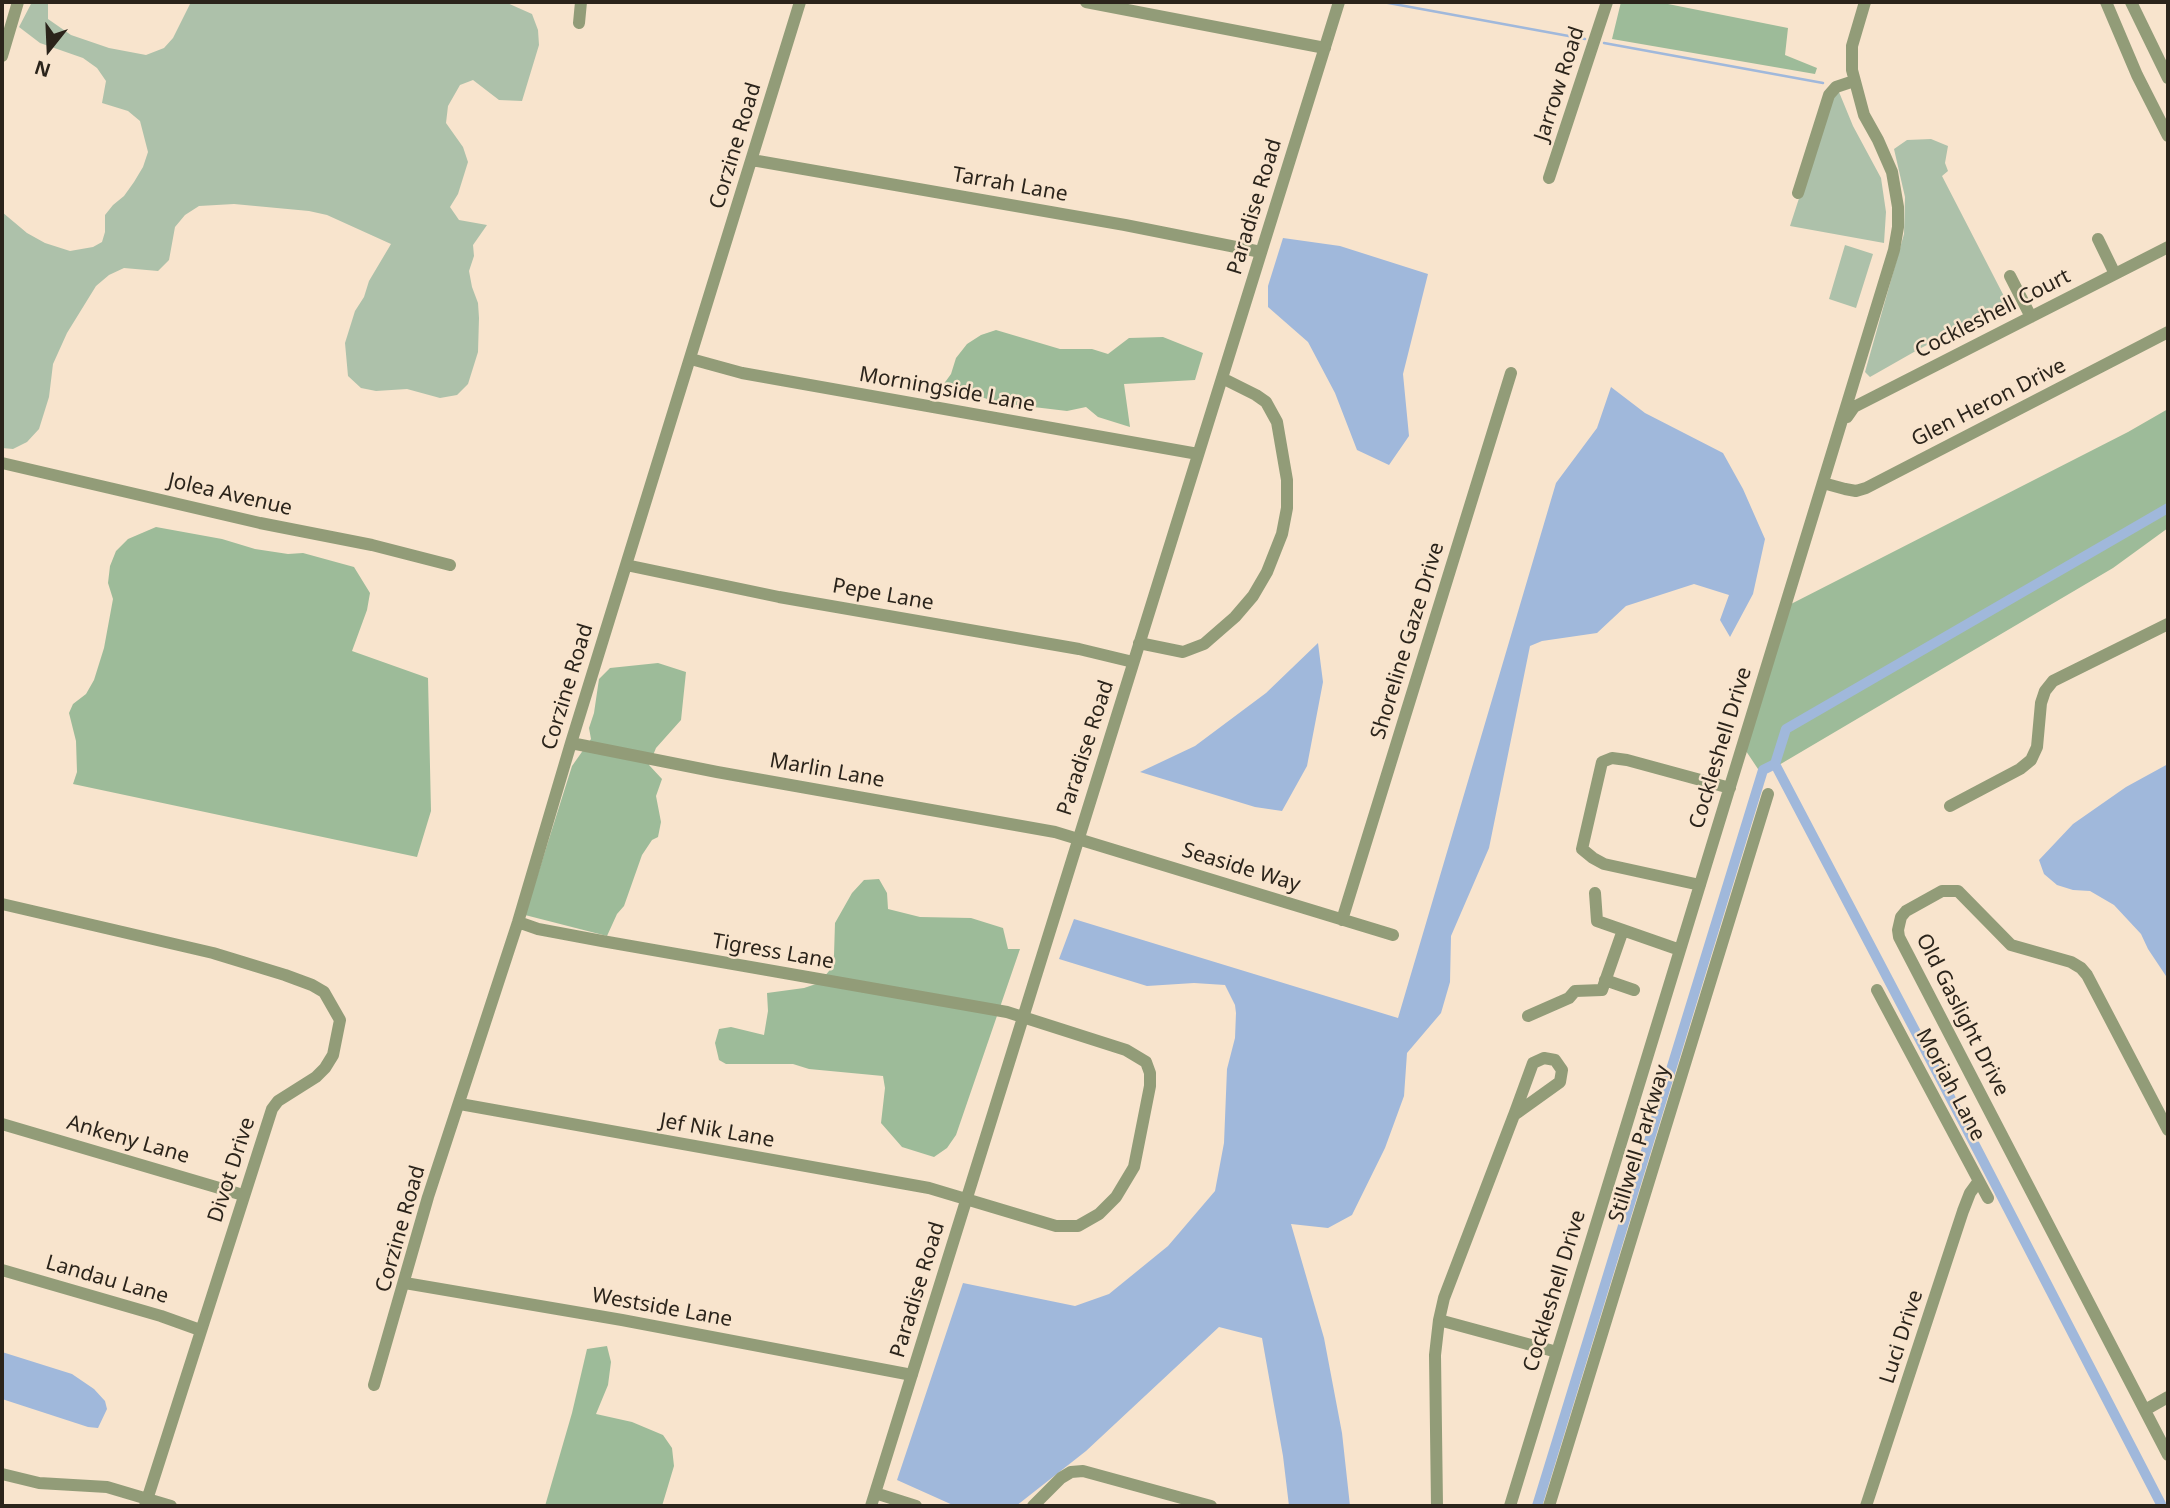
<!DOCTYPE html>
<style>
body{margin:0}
#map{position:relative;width:2170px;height:1508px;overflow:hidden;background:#f8e4cd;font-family:"Noto Sans",sans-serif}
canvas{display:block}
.frame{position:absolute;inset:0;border:4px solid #2b241b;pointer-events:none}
.north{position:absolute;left:14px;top:14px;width:70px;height:70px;-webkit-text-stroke:5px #f8e4cd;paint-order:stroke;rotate:198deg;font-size:19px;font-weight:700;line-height:28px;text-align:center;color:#2b241b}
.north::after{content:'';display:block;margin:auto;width:24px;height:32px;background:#2b241b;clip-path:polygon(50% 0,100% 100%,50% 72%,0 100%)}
</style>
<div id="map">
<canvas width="2170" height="1508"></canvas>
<div class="frame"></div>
<div class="north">N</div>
</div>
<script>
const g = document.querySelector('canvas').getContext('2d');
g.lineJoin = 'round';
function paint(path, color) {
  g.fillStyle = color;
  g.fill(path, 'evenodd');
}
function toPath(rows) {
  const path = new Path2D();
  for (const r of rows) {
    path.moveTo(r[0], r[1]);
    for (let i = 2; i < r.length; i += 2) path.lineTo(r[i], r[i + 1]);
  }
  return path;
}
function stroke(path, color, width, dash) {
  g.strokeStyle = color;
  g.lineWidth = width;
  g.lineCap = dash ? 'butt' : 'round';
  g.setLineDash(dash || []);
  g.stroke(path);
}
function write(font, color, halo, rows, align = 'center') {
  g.font = font + ' "Noto Sans",sans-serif';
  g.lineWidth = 5;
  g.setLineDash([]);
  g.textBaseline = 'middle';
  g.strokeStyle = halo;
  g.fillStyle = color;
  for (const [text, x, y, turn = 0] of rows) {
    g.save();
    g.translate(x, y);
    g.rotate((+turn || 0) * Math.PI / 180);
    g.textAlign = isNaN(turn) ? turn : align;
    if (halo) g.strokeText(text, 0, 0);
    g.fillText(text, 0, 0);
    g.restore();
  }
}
paint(toPath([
 [32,2,48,2,48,19,71,35,109,48,146,55,164,48,173,38,191,2,505,2,532,14,538,30,539,45,522,101,499,100,473,80,460,85,448,106,446,123,463,147,468,162,458,194,450,207,459,220,487,225,473,245,474,256,469,271,472,287,478,303,479,318,478,352,468,384,457,395,440,398,407,389,376,391,361,388,348,376,345,343,355,311,364,297,369,281,391,244,327,215,309,211,234,204,199,206,185,215,175,227,169,260,158,271,124,268,109,275,96,286,67,333,53,364,49,397,39,429,27,442,13,449,2,448,2,212,27,233,45,243,70,251,93,247,102,242,105,232,105,215,113,205,124,196,134,182,143,167,148,152,140,121,128,111,102,103,106,81,97,68,83,58,40,43,19,27],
 [1839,92,1853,126,1881,178,1886,212,1884,243,1790,226,1832,97],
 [1931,139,1948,146,1945,163,1948,171,1942,176,2008,304,1921,348,1870,377,1865,372,1904,234,1905,197,1894,149,1907,140],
 [1845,245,1873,254,1856,308,1829,299]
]), '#adc1aa');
paint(toPath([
 [1621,2,1658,2,1788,28,1785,55,1817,68,1815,74,1612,39],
 [996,330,1060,349,1092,349,1108,354,1129,338,1163,337,1203,353,1195,380,1124,384,1130,427,1098,417,1086,407,1067,411,1000,403,943,385,951,374,956,358,967,344,981,335],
 [2168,409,2168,528,2113,568,1762,775,1744,748,1791,604,2128,432],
 [156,527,222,539,255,549,288,554,303,553,354,567,370,593,367,610,352,651,428,678,431,811,417,857,73,784,77,772,76,741,69,713,73,704,86,694,94,680,104,648,113,599,108,583,110,566,116,551,128,539],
 [658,663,686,672,681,720,656,748,649,765,662,779,656,796,661,822,658,837,652,840,642,855,624,906,617,914,607,936,525,915,572,766,591,739,589,728,594,713,599,679,610,668],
 [879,879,887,893,888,909,920,917,971,918,1003,928,1008,949,1020,949,956,1135,947,1148,934,1157,902,1147,881,1123,885,1088,883,1076,809,1069,793,1064,726,1064,719,1060,715,1043,719,1029,731,1027,764,1035,768,1011,767,993,804,988,819,983,829,971,834,955,835,923,852,893,864,880],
 [607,1346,611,1362,608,1385,596,1414,632,1422,663,1435,672,1448,674,1466,662,1506,545,1506,572,1413,587,1349]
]), '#9dbb99');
paint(toPath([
 [1283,238,1340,246,1428,274,1403,374,1409,436,1389,465,1357,450,1335,393,1308,342,1268,307,1268,286],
 [1611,387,1645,413,1723,453,1743,489,1765,539,1753,594,1730,637,1720,620,1729,595,1694,584,1626,606,1597,633,1542,641,1530,646,1489,848,1451,936,1450,982,1441,1013,1407,1053,1404,1096,1385,1148,1352,1215,1328,1228,1291,1224,1324,1338,1342,1433,1350,1506,1289,1506,1283,1456,1262,1338,1219,1327,1086,1451,1016,1506,955,1506,897,1480,963,1283,1075,1306,1109,1294,1168,1246,1215,1191,1224,1143,1227,1069,1235,1038,1236,1013,1235,1005,1225,985,1194,983,1147,986,1059,959,1074,919,1398,1018,1556,483,1597,428],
 [1318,643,1323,682,1307,766,1282,811,1255,807,1140,772,1195,746,1266,693],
 [2168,764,2168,979,2148,949,2141,934,2114,905,2090,891,2073,890,2057,885,2044,874,2039,860,2073,824,2126,787],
 [2,1352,72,1374,94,1389,105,1401,107,1409,98,1428,88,1427,2,1399]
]), '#a0b8db');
stroke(toPath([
 [1383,2,1585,39],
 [1604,43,1823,83]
]), '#a0b8db', 2.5);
stroke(toPath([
 [1537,1506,1763,770,1775,764],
 [2162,1506,1962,1120,1775,764,1786,729,2168,508]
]), '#a0b8db', 10);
stroke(toPath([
 [1086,2,1325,48],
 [2106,2,2137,75,2168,136],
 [2131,2,2168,78],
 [579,23,581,2],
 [2,56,18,2],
 [752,160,1125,225,1261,252],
 [1549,178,1607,2],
 [1798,193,1829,95,1836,87,1854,81],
 [2098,239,2115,274],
 [2010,276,2031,317],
 [691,359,742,373,1198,454],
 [1847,417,1854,407,2168,247],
 [2,463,260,523,372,545,450,565],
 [1823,483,1845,489,1856,491,1866,488,2168,332],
 [626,565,779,597,1079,649,1133,662],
 [1139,643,1183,652,1204,644,1235,617,1253,596,1267,572,1282,534,1287,508,1287,480,1277,422,1266,402,1256,395,1222,378],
 [571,743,717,772,1055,832,1393,935],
 [1950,806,2020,769,2031,760,2037,747,2041,703,2045,691,2053,681,2168,624],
 [1700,885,1604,864,1593,858,1582,849,1602,762,1612,758,1627,760,1730,788],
 [1595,893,1597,921,1680,950],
 [2,904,213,953,285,975,312,985,324,992,340,1020,333,1055,325,1068,316,1077,278,1101,272,1109,145,1506],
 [1342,920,1511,373],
 [1605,980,1634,990],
 [1877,990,1988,1198],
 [1528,1016,1569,998,1575,991,1602,990,1623,930],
 [1544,1058,1555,1060,1562,1070,1560,1082,1514,1115,1533,1063,1544,1058],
 [460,1104,929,1188,1056,1226,1078,1226,1099,1214,1116,1197,1134,1167,1150,1086,1150,1073,1146,1062,1126,1050,1007,1012,602,941,538,929,518,922],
 [2,1124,243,1195],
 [2168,1130,2087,975,2081,968,2071,962,2011,945,1958,891,1942,891,1906,911,1901,917,1898,930,1899,937,2168,1455],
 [2,1270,161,1316,200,1330],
 [405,1283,622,1320,912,1375],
 [1439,1320,1557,1352],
 [374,1385,428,1197,518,922,571,743,800,2],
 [2145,1410,2168,1397],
 [2,1474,39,1483,107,1487,171,1506],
 [875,1493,916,1506],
 [871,1506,1339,2],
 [1033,1506,1061,1478,1071,1472,1083,1471,1211,1506],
 [1437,1506,1435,1355,1439,1320,1444,1298,1514,1115],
 [1510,1506,1894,250,1898,227,1898,207,1892,172,1878,140,1864,115,1852,70,1852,46,1865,2],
 [1549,1506,1768,794],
 [1866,1506,1963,1211,1970,1193,1978,1182]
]), '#929c78', 12);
write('21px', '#2b241b', '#f8e4cd', [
 ["Jarrow Road",1560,84,-72],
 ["Corzine Road",736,146,-73],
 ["Tarrah Lane",1010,185,10],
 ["Paradise Road",1255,207,-73],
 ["Cockleshell Court",1993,314,-27],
 ["Morningside Lane",947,390,10],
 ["Glen Heron Drive",1989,403,-27],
 ["Jolea Avenue",230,495,13],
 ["Pepe Lane",883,595,10],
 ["Shoreline Gaze Drive",1408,641,-73],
 ["Corzine Road",568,687,-73],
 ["Paradise Road",1086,748,-72],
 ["Cockleshell Drive",1721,748,-73],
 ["Marlin Lane",827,771,10],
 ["Seaside Way",1241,868,17],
 ["Tigress Lane",773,952,10],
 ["Old Gaslight Drive",1962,1015,63],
 ["Moriah Lane",1950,1085,62],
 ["Jef Nik Lane",717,1131,10],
 ["Ankeny Lane",128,1140,16],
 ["Stillwell Parkway",1640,1144,-73],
 ["Divot Drive",232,1170,-72],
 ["Corzine Road",401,1229,-74],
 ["Landau Lane",107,1280,16],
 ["Paradise Road",918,1290,-73],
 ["Cockleshell Drive",1555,1291,-73],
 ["Westside Lane",662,1308,10],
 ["Luci Drive",1902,1337,-72]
]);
</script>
